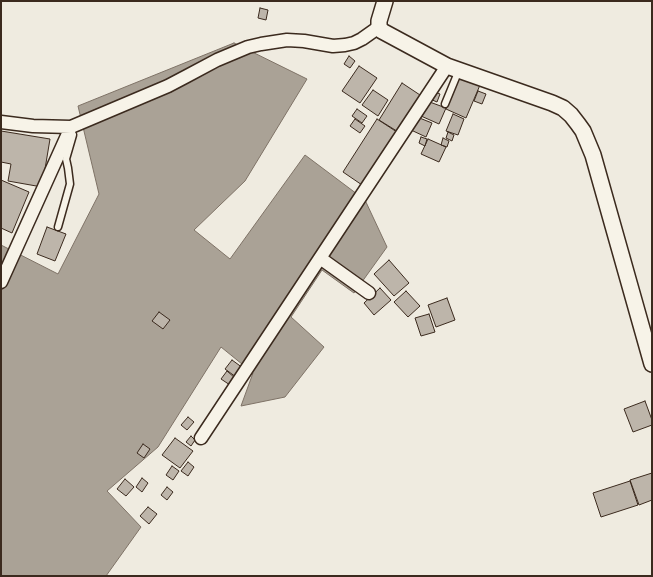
<!DOCTYPE html>
<style>
body{margin:0}
#map{position:relative;width:653px;height:577px;overflow:hidden;background:#efebe0;font-family:Caveat,sans-serif}
canvas{display:block}
.frame{position:absolute;inset:0;border:2px solid #3b2a1e;pointer-events:none}
</style>
<div id="map">
<canvas width="653" height="577"></canvas>
<div class="frame"></div>
</div>
<script>
const g = document.querySelector('canvas').getContext('2d');
g.lineJoin = 'round';
function paint(path, color) {
  g.fillStyle = color;
  g.fill(path, 'evenodd');
}
function toPath(rows) {
  const path = new Path2D();
  for (const r of rows) {
    path.moveTo(r[0], r[1]);
    for (let i = 2; i < r.length; i += 2) path.lineTo(r[i], r[i + 1]);
  }
  return path;
}
function stroke(path, color, width, dash) {
  g.strokeStyle = color;
  g.lineWidth = width;
  g.lineCap = dash ? 'butt' : 'round';
  g.setLineDash(dash || []);
  g.stroke(path);
}
const water = toPath([
 [234,43,307,79,245,181,194,230,230,259,305,155,365,200,387,247,354,293,322,270,291,317,324,347,285,397,241,406,253,373,221,347,158,447,107,491,141,527,106,576,1,576,1,245,58,274,99,194,78,106,234,43]
]);
paint(water, '#aaa296');
stroke(water, '#7e7266', 1);
const building = toPath([
 [260,8,268,10,266,20,258,18,260,8],
 [349,56,355,61,350,68,344,64,349,56],
 [359,66,377,78,360,103,342,91,359,66],
 [459,77,480,85,466,118,446,109,459,77],
 [402,83,423,97,400,133,379,120,402,83],
 [373,90,388,100,378,116,362,105,373,90],
 [433,91,440,94,437,102,430,99,433,91],
 [478,91,486,94,482,104,474,101,478,91],
 [427,101,446,108,439,124,421,116,427,101],
 [357,109,367,116,362,123,352,116,357,109],
 [453,114,464,119,458,135,446,131,453,114],
 [417,117,432,123,426,137,411,130,417,117],
 [355,119,365,126,360,133,350,126,355,119],
 [377,119,400,134,365,187,343,172,377,119],
 [1,131,50,139,42,187,8,181,11,164,1,162,1,131],
 [448,132,454,135,452,141,446,138,448,132],
 [421,137,427,139,425,146,419,143,421,137],
 [443,138,449,141,447,147,441,145,443,138],
 [428,139,446,147,439,162,421,154,428,139],
 [1,180,29,192,12,233,1,228,1,180],
 [47,227,66,234,55,261,37,254,47,227],
 [389,260,409,283,394,296,374,274,389,260],
 [380,288,391,300,374,315,364,303,380,288],
 [406,291,420,306,408,317,394,302,406,291],
 [447,298,455,320,436,327,428,305,447,298],
 [159,312,170,320,163,329,152,321,159,312],
 [429,314,435,332,421,336,415,318,429,314],
 [232,360,243,368,236,377,225,369,232,360],
 [227,371,235,378,230,385,221,379,227,371],
 [645,401,652,420,652,425,633,432,624,409,645,401],
 [188,417,194,422,187,430,181,425,188,417],
 [191,436,195,440,191,446,186,442,191,436],
 [175,438,193,451,180,468,162,455,175,438],
 [143,444,150,449,144,458,137,453,143,444],
 [188,462,194,467,188,476,181,471,188,462],
 [172,466,179,471,173,480,166,475,172,466],
 [652,473,652,500,639,505,630,480,652,473],
 [142,478,148,483,142,492,136,487,142,478],
 [125,479,134,487,126,496,117,489,125,479],
 [630,481,638,505,601,517,593,493,630,481],
 [167,487,173,492,167,500,161,495,167,487],
 [148,507,157,514,149,524,140,516,148,507]
]);
paint(building, '#bdb5aa');
stroke(building, '#3b2a1e', 1);
const service = toPath([
 [445,104,459,70],
 [58,227,70,184,68,168,66,159,73,135]
]);
const minor = toPath([
 [1,122,33,126,71,127,168,86,187,76,217,60,248,47,261,44,287,40,304,41,333,46,345,45,354,43,362,39,379,27],
 [320,258,369,293],
 [1,282,71,127],
 [201,438,447,66]
]);
const tertiary = toPath([
 [385,1,379,21,379,27,382,31,447,66,552,103,563,108,571,115,578,124,583,131,593,155,652,364]
]);
stroke(service, '#3b2a1e', 9);
stroke(minor, '#3b2a1e', 15);
stroke(tertiary, '#3b2a1e', 18);
stroke(service, '#f7f3e8', 6);
stroke(minor, '#f7f3e8', 12);
stroke(tertiary, '#f7f3e8', 15);
</script>
